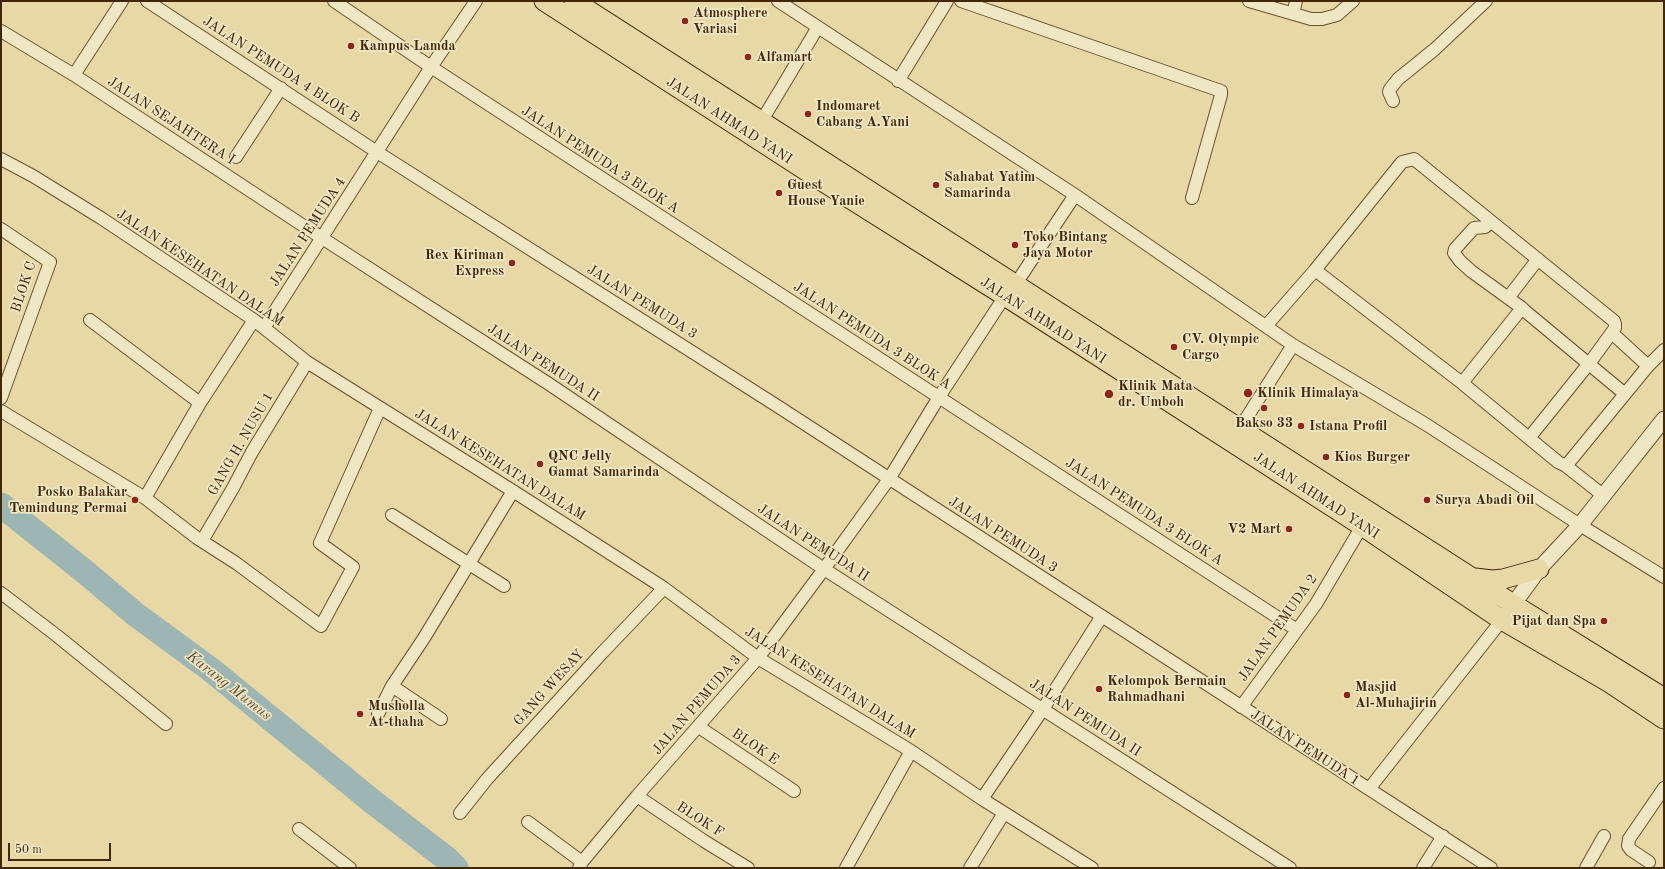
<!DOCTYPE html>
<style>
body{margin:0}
#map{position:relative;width:1665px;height:869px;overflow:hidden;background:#e7d8a5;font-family:"Old Standard TT",serif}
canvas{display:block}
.frame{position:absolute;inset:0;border:2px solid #422608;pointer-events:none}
.scale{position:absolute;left:8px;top:843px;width:103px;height:18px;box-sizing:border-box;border:2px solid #422608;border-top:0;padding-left:5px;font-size:12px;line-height:14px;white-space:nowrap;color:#422608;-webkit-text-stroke:3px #efe6c4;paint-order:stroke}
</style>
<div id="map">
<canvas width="1665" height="869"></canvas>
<div class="frame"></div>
<div class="scale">50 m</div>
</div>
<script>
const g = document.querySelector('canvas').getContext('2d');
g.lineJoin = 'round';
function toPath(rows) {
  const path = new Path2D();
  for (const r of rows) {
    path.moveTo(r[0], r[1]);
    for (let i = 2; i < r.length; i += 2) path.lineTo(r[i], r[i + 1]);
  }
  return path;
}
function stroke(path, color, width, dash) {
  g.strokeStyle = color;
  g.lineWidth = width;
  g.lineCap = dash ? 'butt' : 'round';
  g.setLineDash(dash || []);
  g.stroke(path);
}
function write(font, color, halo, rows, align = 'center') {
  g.font = font + ' "Old Standard TT",serif';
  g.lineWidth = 3.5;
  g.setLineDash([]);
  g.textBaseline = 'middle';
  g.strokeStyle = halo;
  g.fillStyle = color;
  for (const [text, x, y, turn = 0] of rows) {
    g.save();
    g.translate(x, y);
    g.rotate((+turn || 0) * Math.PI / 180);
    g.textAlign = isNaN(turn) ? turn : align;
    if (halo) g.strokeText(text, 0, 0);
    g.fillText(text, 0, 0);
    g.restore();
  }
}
stroke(toPath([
 [1,505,84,571,135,614,210,669,373,802,447,859,456,868]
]), '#9eb6b3', 25);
const minor = toPath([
 [147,1,377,152,771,402,1491,868],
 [334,1,431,67,1297,630],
 [778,1,1075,195,1293,345,1427,425,1580,525,1664,577],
 [961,1,1221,91,1221,95,1192,198],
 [1249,1,1311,19,1322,19,1337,15,1353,1],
 [1293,14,1296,1],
 [1,31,74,75,322,238,549,384,824,569,1290,868],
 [74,75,122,1],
 [898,81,947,1],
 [1393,101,1389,92,1390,89,1398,79,1435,49,1486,1],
 [761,122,818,27],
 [236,157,281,88],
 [1,159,33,176,101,218,254,320,307,362,513,491,664,588,758,658,911,751,982,799,1092,868],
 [1491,222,1485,227,1474,228,1455,249,1454,253,1460,261,1471,271,1522,308],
 [1,229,50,262,1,398],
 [1315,270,1462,383,1522,308,1525,311,1625,394,1566,466,1604,496],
 [1508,298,1538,259],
 [90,320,200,403],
 [1266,326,1315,270,1402,162,1414,159,1614,321,1615,324,1615,328,1591,361,1529,438],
 [264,328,431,67,476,1],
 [1612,333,1648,366],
 [1462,383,1558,462,1566,466],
 [1625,394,1648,366,1664,350],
 [1,411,145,498,197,538,236,563,321,626,353,567,320,543,380,408],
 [1240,428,1293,345],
 [145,498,200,403,254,320],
 [392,515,504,586],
 [202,541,233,488,252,452,307,362],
 [1,593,56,635,166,724],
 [392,686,424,638,513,491],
 [1241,707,1316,604,1362,526],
 [378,714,392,686,441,719],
 [699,727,794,791],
 [1369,789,1502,620],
 [637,796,704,841,748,868],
 [982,799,1043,709,1102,616],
 [460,813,487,779,601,654,664,588],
 [528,822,582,862],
 [299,829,350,868],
 [1649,862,1631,850,1628,846,1629,839,1664,788],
 [579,868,582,862,637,796,758,658,824,569,889,479,939,397,1005,296,1015,285,1075,195],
 [846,868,911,751],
 [970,868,1004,813],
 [1423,868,1443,836],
 [1586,868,1604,836]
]);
const tertiary = toPath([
 [1507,613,1539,569,1580,525,1664,419]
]);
const primary = toPath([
 [544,1,825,183,1005,296,1362,526,1502,620,1610,683,1664,719],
 [574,1,1513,604,1664,698],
 [1475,578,1492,580,1503,579,1539,569]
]);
stroke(minor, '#6b522f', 14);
stroke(tertiary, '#6b522f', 17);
stroke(primary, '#422608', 21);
stroke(minor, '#efe6c4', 12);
stroke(tertiary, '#efe6c4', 15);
stroke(primary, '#e7d8a5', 19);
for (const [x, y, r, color] of [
 [685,21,4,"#8f2418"],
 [351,46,4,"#8f2418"],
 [748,57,4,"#8f2418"],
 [808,114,4,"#8f2418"],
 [936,185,4,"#8f2418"],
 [779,193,4,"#8f2418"],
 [1015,245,4,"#8f2418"],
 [512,263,4,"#8f2418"],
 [1174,347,4,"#8f2418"],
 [1248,393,5,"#8f2418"],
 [1109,394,5,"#8f2418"],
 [1264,408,4,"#8f2418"],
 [1301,426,4,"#8f2418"],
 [1326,457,4,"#8f2418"],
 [540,464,4,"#8f2418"],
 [135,500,4,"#8f2418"],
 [1427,500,4,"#8f2418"],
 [1289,529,4,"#8f2418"],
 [1604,621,4,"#8f2418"],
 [1099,689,4,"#8f2418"],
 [1347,695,4,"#8f2418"],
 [360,714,4,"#8f2418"]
]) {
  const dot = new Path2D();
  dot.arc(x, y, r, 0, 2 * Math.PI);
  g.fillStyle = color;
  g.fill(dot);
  stroke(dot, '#efe6c4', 1.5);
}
write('bold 14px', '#422608', '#efe6c4', [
 ["Atmosphere",693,13],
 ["Variasi",693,29],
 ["Kampus Lamda",359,46],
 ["Alfamart",756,57],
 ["Indomaret",816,106],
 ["Cabang A.Yani",816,122],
 ["Sahabat Yatim",944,177],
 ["Samarinda",944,193],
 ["Guest",787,185],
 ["House Yanie",787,201],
 ["Toko Bintang",1023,237],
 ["Jaya Motor",1023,253],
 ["Rex Kiriman",504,255,"right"],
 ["Express",504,271,"right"],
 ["CV. Olympic",1182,339],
 ["Cargo",1182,355],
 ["Klinik Mata",1118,386],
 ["dr. Umboh",1118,402],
 ["Klinik Himalaya",1257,393],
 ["Bakso 33",1264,423,"center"],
 ["Istana Profil",1309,426],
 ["QNC Jelly",548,456],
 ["Gamat Samarinda",548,472],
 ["Kios Burger",1334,457],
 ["Posko Balakar",127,492,"right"],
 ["Temindung Permai",127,508,"right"],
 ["Surya Abadi Oil",1435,500],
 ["V2 Mart",1281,529,"right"],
 ["Pijat dan Spa",1596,621,"right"],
 ["Kelompok Bermain",1107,681],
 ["Rahmadhani",1107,697],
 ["Masjid",1355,687],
 ["Al-Muhajirin",1355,703],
 ["Musholla",368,706],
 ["At-thaha",368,722]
], 'left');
write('14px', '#422608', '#efe6c4', [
 ["JALAN PEMUDA 4 BLOK B",281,70,33],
 ["JALAN SEJAHTERA I",171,121,33],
 ["JALAN AHMAD YANI",729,121,33],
 ["JALAN PEMUDA 3 BLOK A",600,160,33],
 ["JALAN PEMUDA 4",308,232,-57],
 ["JALAN KESEHATAN DALAM",200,268,34],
 ["BLOK C",24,287,-72],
 ["JALAN PEMUDA 3",642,302,32],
 ["JALAN AHMAD YANI",1043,321,33],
 ["JALAN PEMUDA 3 BLOK A",872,336,33],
 ["JALAN PEMUDA II",543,363,33],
 ["GANG H. NUSU 1",241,444,-60],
 ["JALAN KESEHATAN DALAM",500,465,32],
 ["JALAN AHMAD YANI",1316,496,33],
 ["JALAN PEMUDA 3 BLOK A",1144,512,33],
 ["JALAN PEMUDA 3",1003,535,33],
 ["JALAN PEMUDA II",813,543,33],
 ["JALAN PEMUDA 2",1278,628,-55],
 ["JALAN KESEHATAN DALAM",830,683,32],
 ["GANG WESAY",549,688,-48],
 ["JALAN PEMUDA 3",697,705,-49],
 ["JALAN PEMUDA II",1085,718,33],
 ["BLOK E",755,747,34],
 ["JALAN PEMUDA 1",1305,748,33],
 ["BLOK F",700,820,33]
]);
write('italic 15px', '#594a33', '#efe6c4', [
 ["Karang Mumus",229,686,38]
]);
</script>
